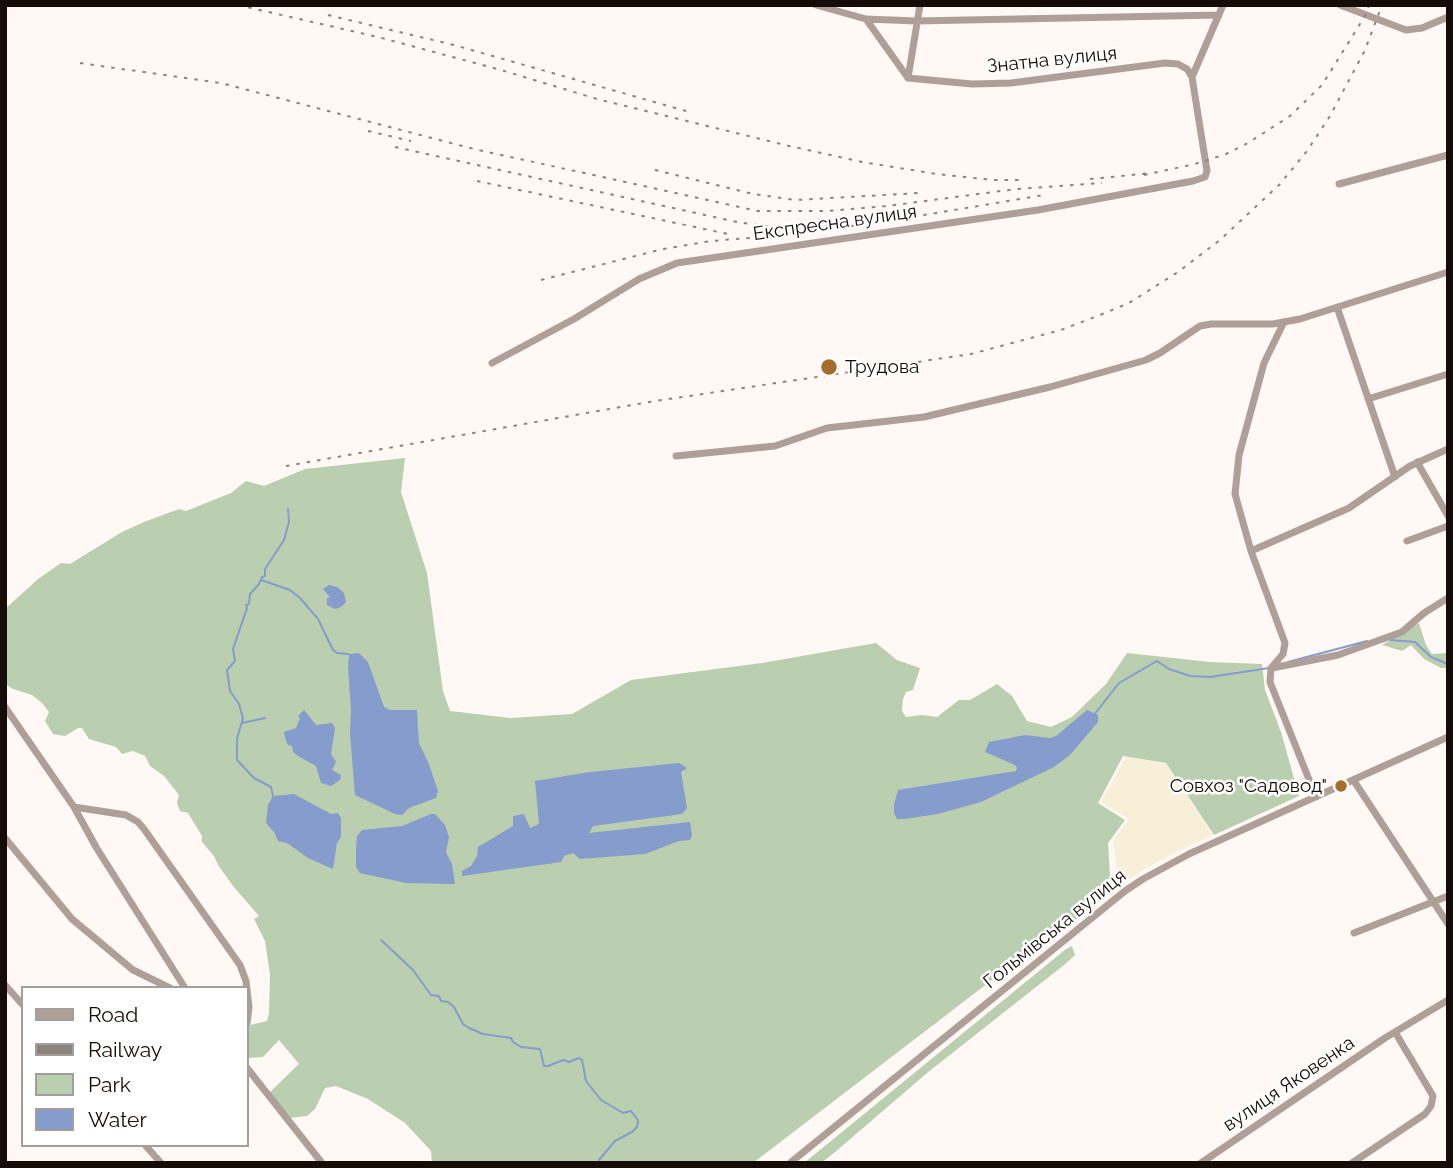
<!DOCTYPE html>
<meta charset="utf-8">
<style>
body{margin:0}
#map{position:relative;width:1453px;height:1168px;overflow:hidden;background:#fff8f4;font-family:Raleway,sans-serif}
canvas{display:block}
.frame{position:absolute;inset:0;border:7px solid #160c07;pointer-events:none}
.legend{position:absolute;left:21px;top:986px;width:228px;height:161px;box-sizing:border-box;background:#fff;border:2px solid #a29e9c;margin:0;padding:9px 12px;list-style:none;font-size:21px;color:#160c07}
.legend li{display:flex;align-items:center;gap:14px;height:35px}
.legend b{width:35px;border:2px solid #a29e9c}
</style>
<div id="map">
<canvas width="1453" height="1168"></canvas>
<div class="frame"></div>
<ul class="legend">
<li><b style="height:9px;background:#ae9f99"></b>Road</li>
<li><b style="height:9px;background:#8b837e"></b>Railway</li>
<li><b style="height:19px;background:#bacfaf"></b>Park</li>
<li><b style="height:19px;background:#859ccc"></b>Water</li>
</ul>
</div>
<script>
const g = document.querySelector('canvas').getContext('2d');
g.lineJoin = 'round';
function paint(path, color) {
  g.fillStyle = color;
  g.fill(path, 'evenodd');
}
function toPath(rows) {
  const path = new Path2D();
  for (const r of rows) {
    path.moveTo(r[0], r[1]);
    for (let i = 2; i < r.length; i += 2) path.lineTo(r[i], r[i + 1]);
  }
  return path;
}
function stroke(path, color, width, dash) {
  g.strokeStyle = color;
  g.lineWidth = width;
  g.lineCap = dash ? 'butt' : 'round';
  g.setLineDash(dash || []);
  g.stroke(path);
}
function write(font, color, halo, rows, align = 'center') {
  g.font = font + ' Raleway,sans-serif';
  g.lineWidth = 5;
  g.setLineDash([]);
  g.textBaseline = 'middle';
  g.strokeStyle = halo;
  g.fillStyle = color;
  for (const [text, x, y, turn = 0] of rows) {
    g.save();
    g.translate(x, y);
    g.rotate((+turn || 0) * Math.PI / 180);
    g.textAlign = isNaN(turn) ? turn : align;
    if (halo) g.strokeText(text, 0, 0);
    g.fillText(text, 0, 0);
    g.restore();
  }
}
paint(toPath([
 [1126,756,1166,764,1213,835,1162,859,1119,886,1113,840,1129,819,1101,802]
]), '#f8efd9');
paint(toPath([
 [405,458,401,492,427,573,443,691,450,711,511,718,572,714,631,680,762,663,876,643,897,660,920,668,913,690,906,692,903,699,902,711,906,717,922,715,937,717,959,700,970,700,997,684,1012,696,1027,721,1051,727,1072,717,1106,684,1127,653,1210,662,1262,664,1265,690,1281,732,1299,796,1214,835,1166,763,1123,756,1098,803,1125,820,1108,843,1111,891,1052,939,1045,935,1022,957,753,1163,432,1163,431,1151,405,1123,368,1099,336,1086,325,1088,315,1109,307,1116,290,1118,270,1092,299,1064,279,1040,263,1057,248,1058,247,1056,247,1030,250,1025,267,1021,269,1013,270,975,265,941,254,919,259,916,233,886,218,865,214,856,202,842,202,836,188,813,180,811,177,803,179,795,164,776,150,766,145,756,133,751,122,754,116,747,89,739,82,728,78,728,65,736,53,734,45,721,49,712,42,703,32,695,13,689,5,684,5,609,38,579,61,563,70,564,122,532,144,522,179,509,186,511,231,493,246,481,264,486,305,469],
 [1419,623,1426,645,1432,654,1448,653,1448,668,1441,668,1424,659,1411,645,1402,651,1382,645],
 [1072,946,1075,955,1064,965,927,1073,834,1153,821,1163,804,1163,1066,949]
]), '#bacfaf');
paint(toPath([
 [329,585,337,587,344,593,346,602,341,607,335,609,327,605,327,598,330,597,323,589],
 [359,653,368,662,384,707,390,710,417,710,419,743,429,764,438,791,436,798,409,808,402,815,395,814,355,795,350,734,351,710,348,667,349,654],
 [304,710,316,725,332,723,335,728,331,754,336,762,332,770,341,775,340,780,331,786,321,783,316,766,298,756,293,752,292,746,288,745,286,741,284,732,296,728,300,718,298,716],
 [1087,710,1098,715,1098,722,1070,755,1054,767,981,802,938,814,904,819,897,819,894,813,894,804,898,790,1016,771,1017,768,1015,765,985,752,989,742,1025,735,1050,738,1056,736],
 [679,763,687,768,681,772,687,808,682,814,593,826,589,833,690,822,692,835,690,840,679,841,645,854,580,859,573,853,564,856,561,862,462,876,462,871,471,866,477,856,478,847,513,826,513,816,524,814,530,828,539,824,535,781,590,772],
 [294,794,331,814,338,813,341,818,341,837,337,843,333,869,308,858,287,843,278,841,274,832,266,823,268,805,273,796],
 [431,814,435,814,445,825,449,837,446,852,452,864,455,884,406,883,360,873,356,867,356,848,357,836,362,830,402,826]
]), '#859ccc');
stroke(toPath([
 [261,580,290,590,300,598,318,619,333,650,337,653,348,654],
 [1390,640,1415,642,1431,657,1448,664],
 [1288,662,1367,641],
 [1094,715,1119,683,1157,661,1169,669,1190,676,1210,677,1269,668],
 [242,723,265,718],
 [273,796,271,787,254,778,237,760,237,739,243,718,239,704,230,691,227,670,235,661,233,649,247,608,246,605,249,604,250,594,259,584,262,577,265,576,265,569,284,540,289,522,288,509],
 [381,940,413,970,431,995,439,996,441,1001,448,1002,454,1007,463,1024,469,1028,483,1034,511,1038,513,1042,521,1047,540,1049,544,1066,548,1066,563,1060,569,1062,579,1058,582,1060,586,1081,601,1100,623,1113,631,1111,638,1120,637,1127,632,1132,615,1141,599,1160]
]), '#859ccc', 2);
stroke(toPath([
 [1340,5,1406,30,1422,28,1448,17],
 [866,19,916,21,1219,15],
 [1192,77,1223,5],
 [908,78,920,5],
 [1339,184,1448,155],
 [1337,307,1395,477],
 [1284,322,1264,363,1239,455,1235,494,1251,551,1285,643,1283,654,1271,668,1270,682,1316,797],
 [492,363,574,319,639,279,677,263,1038,210,1193,181,1205,177,1207,171,1192,77,1187,69,1178,64,1165,63,1011,83,972,84,908,78,866,19,816,5],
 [1368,399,1448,374],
 [676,456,775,446,827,428,924,417,1050,387,1146,360,1160,353,1200,326,1211,324,1273,324,1300,319,1448,272],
 [1417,462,1448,516],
 [1407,541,1448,526],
 [1251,551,1349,508,1410,466,1448,449],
 [1272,668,1338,655,1402,632,1424,613,1448,598],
 [5,707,74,807,126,815,138,822,144,829,240,965,246,981,249,1007,247,1023],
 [1354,781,1448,924],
 [74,807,96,847,185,988],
 [5,838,72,919,133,970,170,988],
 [1354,933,1448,896],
 [5,985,23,1005],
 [247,1068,322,1163],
 [145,1145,161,1163],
 [790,1163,1125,891,1143,879,1189,854,1448,737],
 [1201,1163,1385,1038,1448,1000],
 [1352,1163,1425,1114,1431,1106,1433,1096,1395,1032]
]), '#ae9f99', 7);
stroke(toPath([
 [238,5,378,37,501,70,597,99,789,146,862,162,937,174,993,180,1020,180],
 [357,5,367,8],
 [328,15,454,45,693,113],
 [80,63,221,83,474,149,758,211,827,211,887,206,1016,189,1102,183],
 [368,131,411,141],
 [395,147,737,222,785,229],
 [655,170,753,194,796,200,919,193],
 [1144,175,1195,164,1226,154,1248,143,1290,116,1322,85,1365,16,1369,5],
 [1090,179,1152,173],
 [477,181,728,234],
 [541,280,663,249,711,241,762,237,876,223,1044,195],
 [286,466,649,402,971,354,1061,330,1105,313,1129,303,1178,272,1220,240,1280,184,1307,151,1330,116,1365,50,1382,5]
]), '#8b837e', 2, [3.5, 7]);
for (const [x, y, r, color] of [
 [829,367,9,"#a66d2b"],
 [1341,786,7,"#a66d2b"]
]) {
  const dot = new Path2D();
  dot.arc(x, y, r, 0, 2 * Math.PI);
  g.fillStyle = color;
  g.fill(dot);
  stroke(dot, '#fff', 2.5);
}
write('19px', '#160c07', '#fff', [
 ["Знатна вулиця",1052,60,-6],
 ["Експресна вулиця",835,223,-8],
 ["Гольмівська вулиця",1055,929,-39],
 ["вулиця Яковенка",1289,1084,-34]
]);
write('19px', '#160c07', '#fff', [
 ["Трудова",845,367],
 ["Совхоз \"Садовод\"",1327,786,"right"]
], 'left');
</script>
